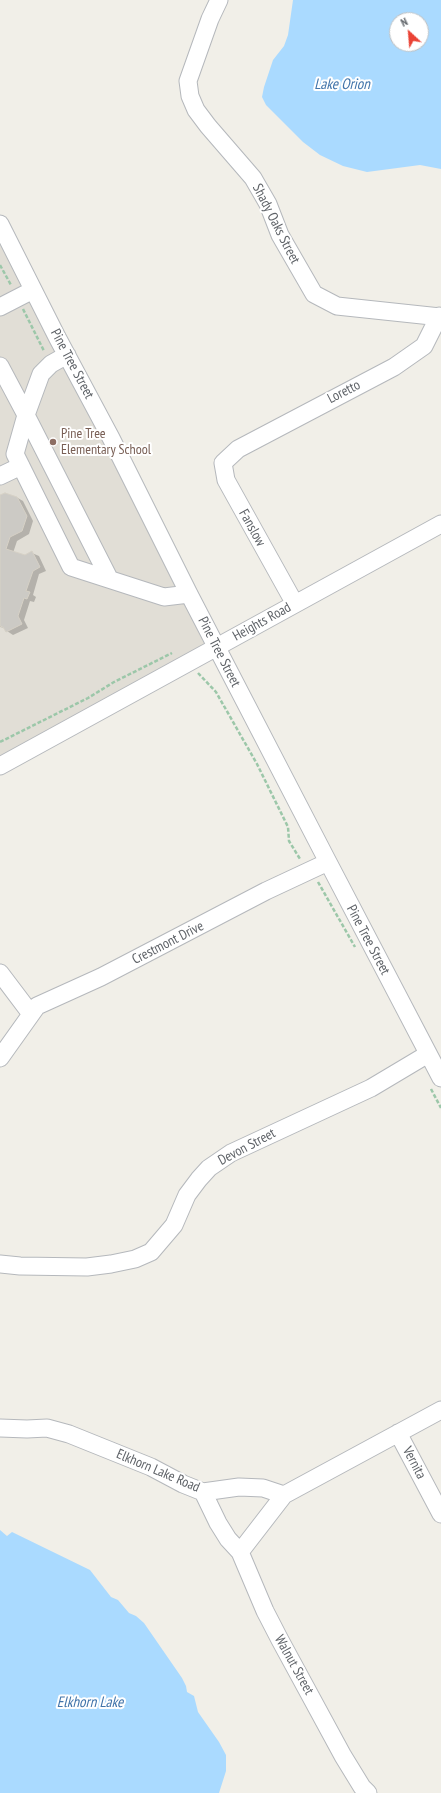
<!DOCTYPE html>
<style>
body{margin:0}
#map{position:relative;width:441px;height:1793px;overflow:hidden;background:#f1efe8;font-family:"PT Sans Narrow",sans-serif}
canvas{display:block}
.north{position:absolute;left:389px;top:12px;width:40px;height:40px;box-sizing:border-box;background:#fff;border:1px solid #bfc1c3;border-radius:50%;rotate:334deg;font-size:11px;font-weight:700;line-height:16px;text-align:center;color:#5f6368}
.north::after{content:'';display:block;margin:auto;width:14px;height:18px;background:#ea4335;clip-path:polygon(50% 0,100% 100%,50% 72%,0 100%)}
</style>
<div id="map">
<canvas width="441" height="1793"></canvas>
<div class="north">N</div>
</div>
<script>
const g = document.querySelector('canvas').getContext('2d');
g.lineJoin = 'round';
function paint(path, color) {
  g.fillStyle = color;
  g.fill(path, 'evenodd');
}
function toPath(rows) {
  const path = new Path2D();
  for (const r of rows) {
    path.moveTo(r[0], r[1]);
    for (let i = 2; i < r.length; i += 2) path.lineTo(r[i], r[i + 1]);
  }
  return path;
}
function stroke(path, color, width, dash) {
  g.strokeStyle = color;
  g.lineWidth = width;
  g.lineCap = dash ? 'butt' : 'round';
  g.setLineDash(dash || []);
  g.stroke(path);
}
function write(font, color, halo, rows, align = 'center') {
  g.font = font + ' "PT Sans Narrow",sans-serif';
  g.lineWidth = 4;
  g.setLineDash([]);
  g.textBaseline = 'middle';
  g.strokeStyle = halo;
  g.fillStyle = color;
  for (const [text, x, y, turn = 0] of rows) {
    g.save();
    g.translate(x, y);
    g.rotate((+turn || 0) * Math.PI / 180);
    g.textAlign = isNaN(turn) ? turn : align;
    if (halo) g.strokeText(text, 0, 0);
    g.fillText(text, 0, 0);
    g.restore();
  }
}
paint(toPath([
 [0,239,210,644,0,758]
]), '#e1ded6');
paint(toPath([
 [293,0,441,0,441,169,420,165,367,172,343,166,320,155,303,142,266,105,262,97,264,87,273,60,284,46,288,35],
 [397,20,421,20,421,44,397,44],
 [0,1530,7,1536,12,1532,90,1570,111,1597,118,1600,129,1613,136,1616,144,1623,182,1678,186,1686,187,1692,194,1696,198,1712,219,1742,226,1755,226,1771,219,1793,0,1793]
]), '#aadaff');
paint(toPath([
 [0,496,16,497,23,501,33,521,29,534,17,541,13,553,25,556,32,553,39,556,46,571,39,574,33,595,36,597,34,602,30,601,24,620,28,628,13,635,7,631,5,628,0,627]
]), '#0003');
const building = toPath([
 [5,493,17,497,27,516,22,531,10,537,6,549,25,555,32,551,40,567,33,571,26,591,30,592,27,599,24,598,18,616,22,624,6,632,3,627,0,626,0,495,5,493]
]);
paint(building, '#cccac5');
stroke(building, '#d6d1c6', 1);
const minor = toPath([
 [219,0,210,19,188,81,190,96,196,110,208,126,253,178,268,204,280,235,314,294,337,306,441,317],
 [0,224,57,337,111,438,189,594,328,862,441,1078],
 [0,307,33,290],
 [67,355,51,364,41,374,26,415,109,578],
 [0,366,26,415,15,454,71,567,164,597,189,594],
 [0,476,21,466],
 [295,604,226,480,223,463,238,449,394,367,424,346,439,316],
 [0,766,441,524],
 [0,973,31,1014],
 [0,1058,37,1006,101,977,266,891,328,862],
 [0,1264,20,1266,87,1267,111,1264,135,1259,151,1252,174,1225,187,1195,199,1179,209,1168,231,1153,371,1088,428,1054],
 [0,1428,27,1429,47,1428,69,1434,151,1467,183,1484,203,1492,239,1487,263,1488,284,1495,441,1410],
 [398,1433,441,1514],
 [203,1492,218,1523,228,1539,240,1552],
 [284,1495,240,1552,265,1611,280,1640,343,1756,362,1787,368,1793]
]);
stroke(minor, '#b5b8bc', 19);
stroke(toPath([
 [0,265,11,285],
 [23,309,44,351],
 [198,673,216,692,257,764,288,827,289,841,300,859],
 [0,742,88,698,114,682,172,653],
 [318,882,355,947],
 [431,1089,441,1108]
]), '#9cc7a9', 2.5, [4, 2]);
stroke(minor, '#fff', 17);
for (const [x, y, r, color] of [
 [53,442,4,"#8d6e63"]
]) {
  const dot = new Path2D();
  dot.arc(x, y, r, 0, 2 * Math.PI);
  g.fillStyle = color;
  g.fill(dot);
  stroke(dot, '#fff', 1.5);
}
write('14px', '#5f6368', '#fff', [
 ["Shady Oaks Street",276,224,63],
 ["Pine Tree Street",72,364,62],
 ["Loretto",344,392,-27],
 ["Fanslow",252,528,61],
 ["Heights Road",262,622,-29],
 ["Pine Tree Street",219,652,63],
 ["Pine Tree Street",368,940,62],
 ["Crestmont Drive",168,943,-27],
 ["Devon Street",247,1147,-28],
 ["Vernita",414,1463,62],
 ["Elkhorn Lake Road",158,1471,23],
 ["Walnut Street",294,1665,61]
]);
write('14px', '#785e54', '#fff', [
 ["Pine Tree",61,434],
 ["Elementary School",61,450]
], 'left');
write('italic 15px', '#4174aa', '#fff', [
 ["Lake Orion",342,85],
 ["Elkhorn Lake",90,1703]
]);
</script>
